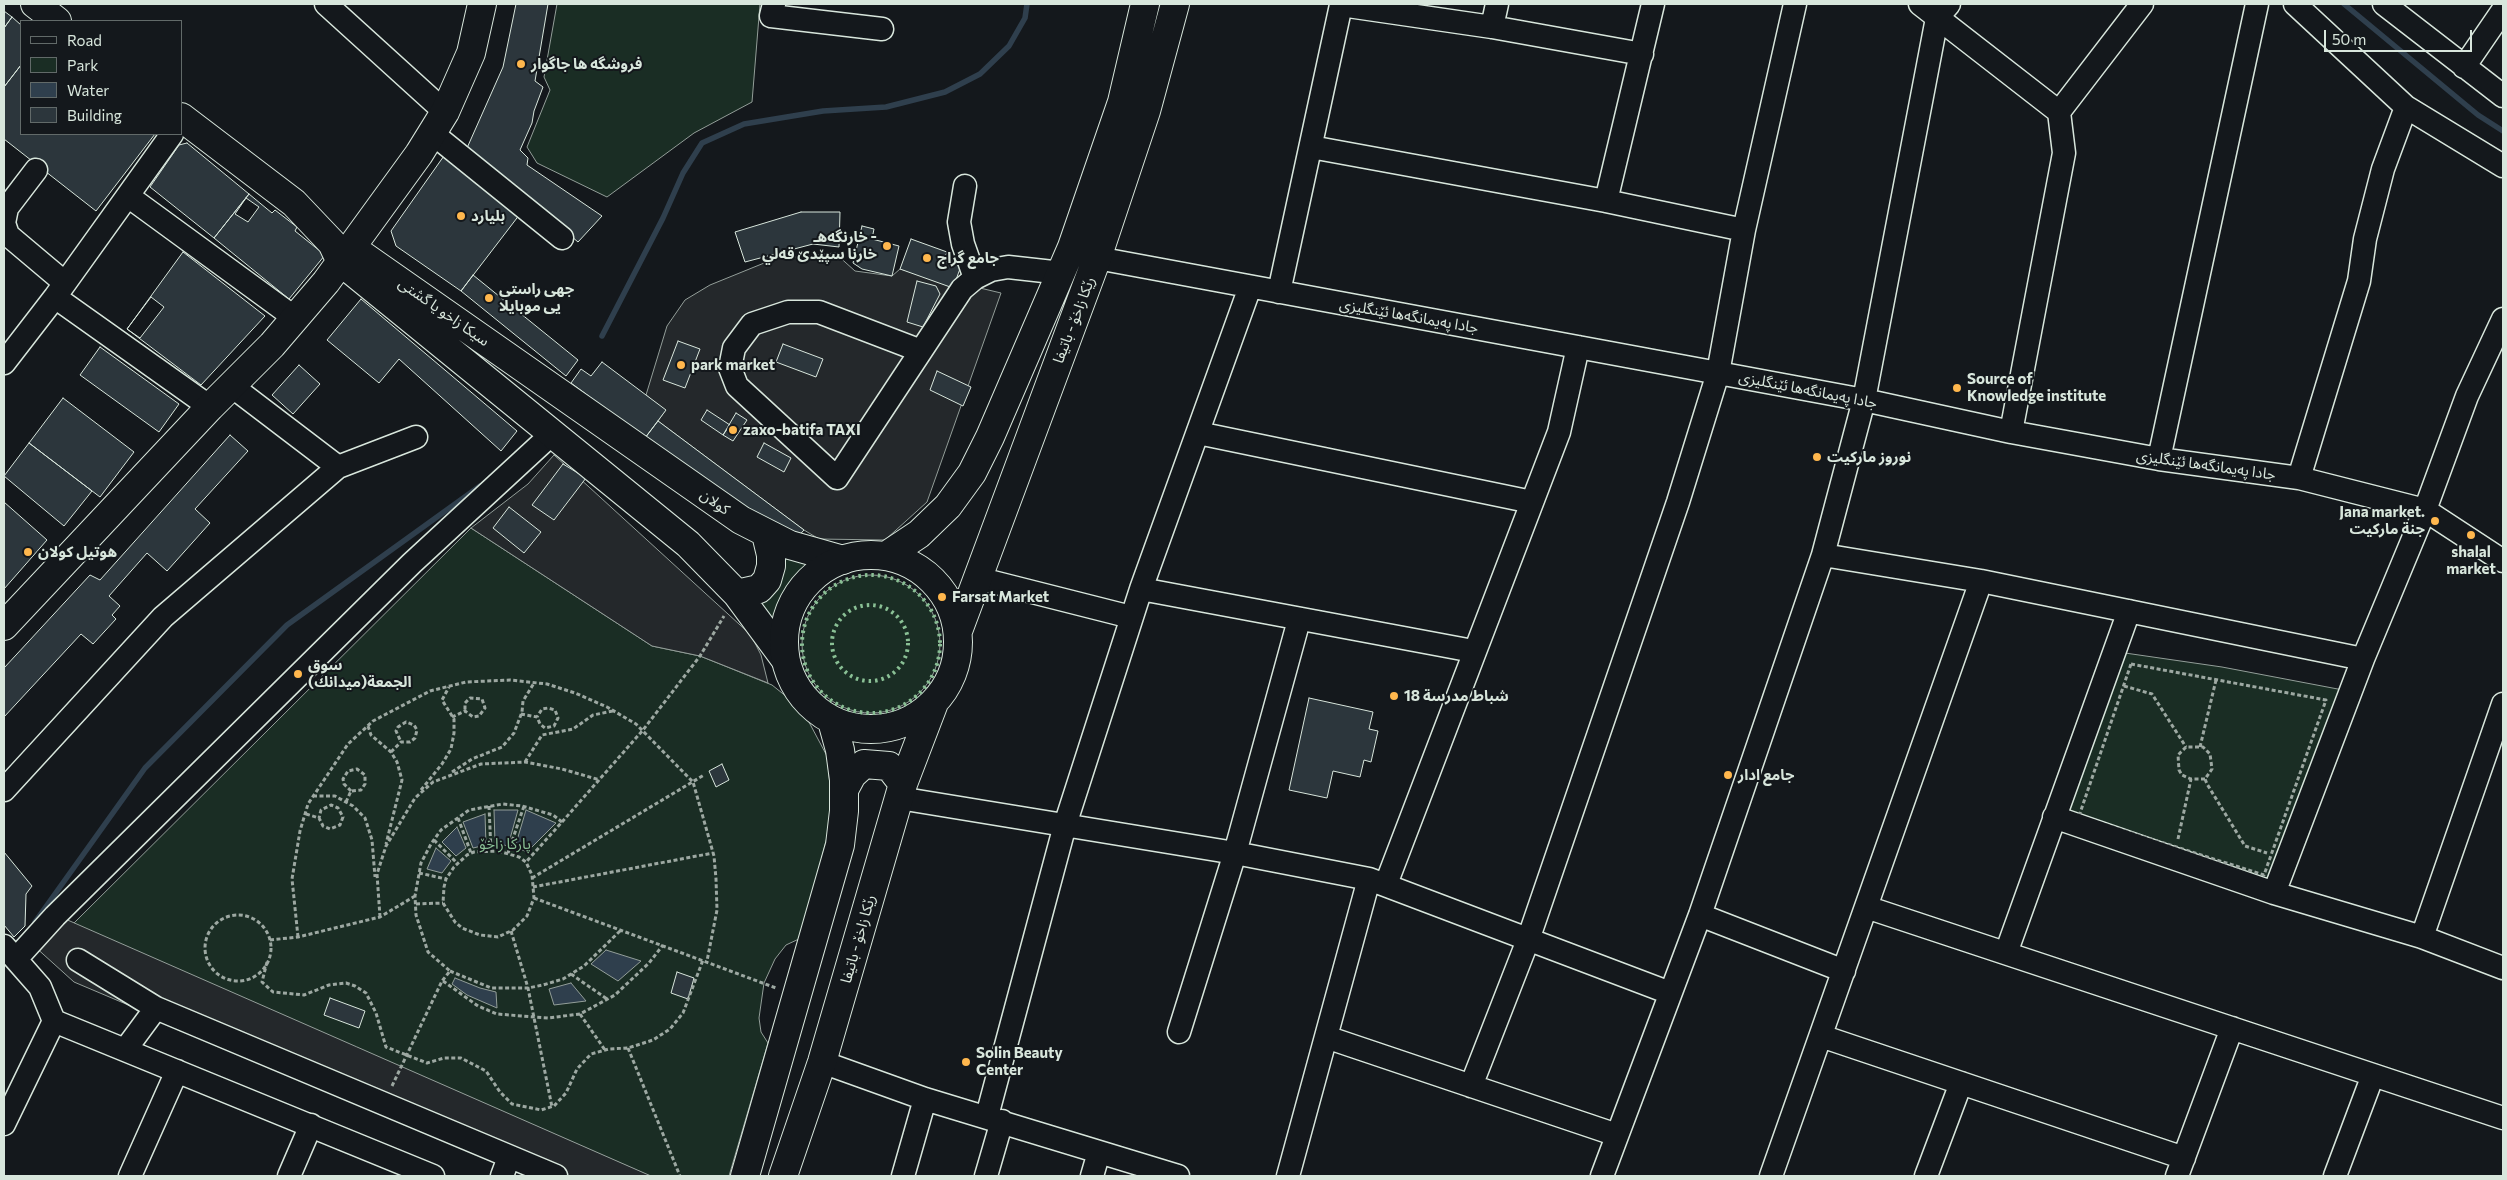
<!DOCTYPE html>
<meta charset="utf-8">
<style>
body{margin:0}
#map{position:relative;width:2507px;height:1180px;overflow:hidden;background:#14181c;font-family:Commissioner,sans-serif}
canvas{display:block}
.frame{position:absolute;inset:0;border:5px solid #d8e6dc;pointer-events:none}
.legend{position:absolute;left:20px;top:20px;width:162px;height:115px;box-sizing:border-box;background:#14181c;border:1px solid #626a69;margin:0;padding:6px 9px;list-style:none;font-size:15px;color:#d8e6dc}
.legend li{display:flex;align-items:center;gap:10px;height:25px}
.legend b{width:25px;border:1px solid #626a69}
.scale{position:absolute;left:2324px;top:30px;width:148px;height:22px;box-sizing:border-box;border:2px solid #d8e6dc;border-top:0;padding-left:6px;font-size:15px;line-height:18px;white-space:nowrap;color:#d8e6dc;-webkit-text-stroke:4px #14181c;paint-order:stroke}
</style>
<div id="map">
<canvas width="2507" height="1180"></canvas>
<div class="frame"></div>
<ul class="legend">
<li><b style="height:6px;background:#14181c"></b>Road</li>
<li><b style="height:14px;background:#1a2d24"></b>Park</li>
<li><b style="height:14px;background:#2f3f4d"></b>Water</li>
<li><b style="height:14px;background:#2c363c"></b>Building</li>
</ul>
<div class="scale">50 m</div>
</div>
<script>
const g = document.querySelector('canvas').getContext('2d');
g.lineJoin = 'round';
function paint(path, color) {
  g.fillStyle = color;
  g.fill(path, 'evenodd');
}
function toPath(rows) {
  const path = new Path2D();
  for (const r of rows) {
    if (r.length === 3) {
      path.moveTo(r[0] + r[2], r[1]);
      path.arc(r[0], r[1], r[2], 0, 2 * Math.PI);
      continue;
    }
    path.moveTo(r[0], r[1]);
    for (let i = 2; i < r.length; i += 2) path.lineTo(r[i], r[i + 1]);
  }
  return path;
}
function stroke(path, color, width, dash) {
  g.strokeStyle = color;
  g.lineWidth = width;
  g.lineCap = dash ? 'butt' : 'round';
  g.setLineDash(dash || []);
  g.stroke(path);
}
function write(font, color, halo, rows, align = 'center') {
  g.font = font + ' Commissioner,"Noto Sans Arabic",sans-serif';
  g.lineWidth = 4;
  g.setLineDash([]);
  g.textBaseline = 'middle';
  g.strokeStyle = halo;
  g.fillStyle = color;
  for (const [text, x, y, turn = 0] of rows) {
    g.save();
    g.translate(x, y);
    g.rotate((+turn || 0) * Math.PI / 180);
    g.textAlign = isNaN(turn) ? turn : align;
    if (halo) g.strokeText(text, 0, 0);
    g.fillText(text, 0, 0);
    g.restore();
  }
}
const green = toPath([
 [557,4,760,4,752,102,694,133,607,197,537,163,527,147,550,90,544,77,557,4],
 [471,528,652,646,700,656,772,685,802,709,827,756,833,814,801,938,786,945,775,959,764,983,759,1018,761,1032,768,1043,729,1176,650,1176,73,924,471,528],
 [776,546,816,563,793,581,778,610,777,631,750,598,776,546],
 [871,644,69],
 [2125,653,2222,667,2343,690,2269,884,2064,821,2125,653]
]);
paint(green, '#1a2d24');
stroke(green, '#939e99', 1);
const parking = toPath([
 [835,253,855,271,892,276,900,269,1001,293,927,502,885,540,819,539,804,530,658,421,665,411,646,395,667,326,685,300,710,285,774,259,835,253],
 [554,455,751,635,761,655,768,683,700,656,652,646,471,528,528,484,554,455],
 [63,918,651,1176,532,1176,74,982,33,945,63,918]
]);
paint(parking, '#24282b');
stroke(parking, '#939e99', 1);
const water = toPath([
 [494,810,518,810,508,846,495,843,494,810],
 [526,810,556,823,527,852,515,847,526,810],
 [485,814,486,845,473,848,463,822,485,814],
 [457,827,466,848,456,856,442,842,457,827],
 [436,848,451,861,442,873,427,869,436,848],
 [606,950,641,961,618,981,591,964,606,950],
 [455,978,480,988,496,992,497,1008,467,995,452,984,455,978],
 [571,983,586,1001,554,1005,549,989,571,983]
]);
paint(water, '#2f3f4d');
stroke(water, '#939e99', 1);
stroke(toPath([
 [2344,4,2478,115,2503,131],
 [602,336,663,218,683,173,702,143,744,124,823,111,886,107,945,92,980,74,1009,46,1025,18,1027,4],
 [35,922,145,768,287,625,480,486]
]), '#2f3f4d', 5.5);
const building = toPath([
 [516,4,548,4,535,81,543,87,534,111,532,123,520,150,528,158,527,165,602,216,578,242,467,148,503,67,516,4],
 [4,11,12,17,4,28,4,11],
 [12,17,21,25,21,65,4,87,4,28,12,17],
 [21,65,21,134,155,134,96,211,4,139,4,87,21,65],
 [187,143,249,194,214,238,150,187,179,145,187,143],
 [446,153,520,214,461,291,396,246,391,231,446,153],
 [249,194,272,213,275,210,297,227,295,231,325,255,289,299,214,238,249,194],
 [246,198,259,207,248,222,235,214,246,198],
 [801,212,840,212,839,247,813,244,745,262,735,232,801,212],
 [862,226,874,229,872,239,899,246,892,276,862,269,853,263,862,226],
 [911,239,947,252,944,260,961,266,953,288,900,269,911,239],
 [183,252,265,316,201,385,127,329,183,252],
 [473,275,578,360,566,376,461,291,473,275],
 [917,281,936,286,940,294,923,327,907,322,917,281],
 [151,297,164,307,140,338,127,329,151,297],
 [361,299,517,431,501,451,399,359,379,383,327,340,361,299],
 [678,341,700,349,685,388,663,380,678,341],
 [783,344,823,359,816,377,776,362,783,344],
 [100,347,179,404,159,432,80,375,100,347],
 [602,362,666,410,645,438,571,383,581,369,591,376,602,362],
 [299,365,320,384,293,414,272,395,299,365],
 [937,371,971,387,963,406,930,390,937,371],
 [63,398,134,452,100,497,29,443,63,398],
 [707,410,730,425,723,435,701,420,707,410],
 [736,413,747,420,733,441,723,435,736,413],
 [658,421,804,530,793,542,645,438,658,421],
 [230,435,248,451,195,509,210,523,167,571,147,553,109,596,120,606,112,615,116,619,93,644,81,634,4,717,4,668,90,575,100,580,230,435],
 [29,443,92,491,64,526,4,476,29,443],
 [764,443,791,458,784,472,757,457,764,443],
 [563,464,586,478,554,520,532,505,563,464],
 [4,502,47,540,4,589,4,502],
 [509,507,541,532,524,553,493,528,509,507],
 [1309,698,1373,712,1369,729,1378,731,1371,762,1364,760,1360,777,1333,771,1327,798,1289,790,1309,698],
 [722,764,729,780,716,787,709,771,722,764],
 [4,852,32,886,26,894,25,926,14,937,4,925,4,852],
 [677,972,694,978,688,999,671,993,677,972],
 [330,998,365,1011,359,1028,324,1015,330,998]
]);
paint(building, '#2c363c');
stroke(building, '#d8e6dc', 1);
const minor = toPath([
 [326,4,445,112],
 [774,4,771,16,882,29],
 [1920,4,2059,112],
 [2295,4,2406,107,2503,166],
 [2384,4,2503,96],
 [1492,27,1497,4],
 [2464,67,2503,10],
 [432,133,562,238],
 [1311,147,1606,201,1744,230],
 [36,170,7,208,4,223,8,235,65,283],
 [965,186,959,222,963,244,975,278],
 [128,196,295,318],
 [1606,201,1653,4],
 [1097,258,1864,400,2011,432,2159,459,2299,478,2425,510,2503,561],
 [1279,292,1341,5,1492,27,1642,54],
 [55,297,210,407],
 [921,351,819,312,788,312,752,324,734,348,730,368,737,386,837,478,962,289,975,278,991,270,1008,267,1062,273],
 [4,363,55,297,172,134],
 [233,387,338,467],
 [2011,432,2064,153,2059,112,2142,4],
 [1198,433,1532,502],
 [2159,459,2257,4],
 [2299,478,2359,281,2365,239,2383,169,2406,107],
 [1823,555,1981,581,2363,659],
 [977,578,1131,617],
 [1141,589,1473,651],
 [4,790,163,617,338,467,416,437],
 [899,798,1235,853,1369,879,1670,993],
 [2054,817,2274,893,2422,937,2503,968],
 [1386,884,1559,432,1578,347],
 [2274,893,2363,659,2425,510,2467,396,2503,319],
 [1866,907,2503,1118],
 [1700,915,1844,971],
 [2422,937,2503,704],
 [4,946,40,987,54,1021,433,1176],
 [2006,953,2129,611],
 [16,959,55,916,412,563,553,433],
 [78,960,156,1008,556,1176],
 [1179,1032,1235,853,1299,620],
 [1821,1036,2184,1158],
 [1326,1037,1617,1135],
 [125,1050,156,1008],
 [822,1062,925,1099,1178,1176],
 [1471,1086,1528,940,1678,502,1718,373,1744,230,1795,4],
 [987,1116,1065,825,1141,589,1250,287],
 [4,1124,54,1021],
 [130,1176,177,1071],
 [289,1176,311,1125],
 [502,1176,509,1157],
 [903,1176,925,1099],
 [986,1176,1002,1121],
 [1092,1176,1099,1152],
 [1288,1176,1369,879],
 [1602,1176,1700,915,1823,555,1864,400,1937,18,1949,4],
 [1771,1176,1981,581],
 [1926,1176,1961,1083],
 [2177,1176,2232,1028],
 [2335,1176,2373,1075]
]);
const major = toPath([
 [35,4,57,21],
 [181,117,294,203,332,243,341,262,688,544,737,594,785,659],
 [352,248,741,520,790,545,843,560],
 [737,594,759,589,767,580,771,566,771,555,766,534],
 [4,626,210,407,272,345,326,282,419,154,445,112,471,53,482,4]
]);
const highway = toPath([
 [871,642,87],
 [886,556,919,534,948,506,972,473,990,437,1072,247,1122,102,1145,4],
 [958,631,1097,258,1146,111,1175,4],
 [844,790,852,775,864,764,889,766,903,784],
 [745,1176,840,845,844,811,844,780,840,750,832,721],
 [783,1176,822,1062,903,784,934,703]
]);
stroke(minor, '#d8e6dc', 25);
stroke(major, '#d8e6dc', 30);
stroke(highway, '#d8e6dc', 30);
stroke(toPath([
 [2131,664,2326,700,2264,875,2079,816,2131,664],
 [2124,686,2152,694,2186,747],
 [521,714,537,717,540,724,545,728,554,726,558,718,555,710,548,708,542,709,537,717],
 [452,717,465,711,473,717,479,716,485,708,482,699,470,698,465,703,465,711],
 [368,726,371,735,391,752,397,762,402,780,386,844],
 [2200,747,2216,680],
 [391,752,401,742,410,742,415,738,417,730,414,725,406,722,398,727,396,731,401,742],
 [525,762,542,735,573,729,593,715,613,711],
 [452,772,472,759,502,747,514,733,522,712,523,701,534,683],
 [2205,779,2191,779,2182,775,2179,770,2178,755,2186,747,2203,747,2210,754,2212,769,2205,779,2207,784,2245,846,2267,853],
 [421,790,442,764,451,749,454,733,454,719,442,700,449,687],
 [313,796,335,796,353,806,365,818,372,840,375,877],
 [346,802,351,791,361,790,365,784,365,775,357,769,348,771,343,779,344,784,351,791],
 [489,806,491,851],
 [306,814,319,818,323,826,330,829,340,825,343,817,338,808,331,805,321,810,319,818],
 [458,818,471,853],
 [562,822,643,730,700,656,724,616],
 [2178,839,2191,779],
 [434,840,458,864],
 [498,851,519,857,526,862,532,875,534,898,527,916,513,930,498,937,480,935,462,928,455,922,443,903,444,887,446,879,454,867,467,855,474,852,498,851],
 [508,853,524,806],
 [419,873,446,879],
 [532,878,704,775],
 [533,887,713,853],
 [534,898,776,988],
 [416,904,443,903],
 [238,948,33],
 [380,917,377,874,386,846,415,798,433,782,481,764,525,762,562,769,600,780],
 [511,931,528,988,552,1107],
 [298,937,292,879,300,831,308,804,348,744,373,721,430,691,466,682,510,680,547,684,575,693,607,707,636,724,693,782,714,856,716,879,717,910,707,961],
 [270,940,298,937,380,917,415,896],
 [267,962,262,982,273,992,304,995,329,985,346,983,355,986,366,993,376,1013,386,1047,427,1063,444,1058,461,1058,486,1071,500,1092,512,1104,541,1110,554,1106,566,1093,577,1069,591,1054,609,1049,628,1048,653,1040,670,1029,683,1013,703,960],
 [450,971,491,988,528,988,543,985,563,979,584,966,621,930],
 [571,974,607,999],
 [443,981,478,1006,497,1014,548,1018,580,1014,615,995,649,963,663,945],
 [580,1014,605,1050],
 [628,1048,680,1176],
 [392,1086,442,981,450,971,428,952,416,915,415,896,421,863,431,844,441,830,469,810,503,804,522,806,553,815,562,822,526,862]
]), '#9da8a2', 3, [4, 2.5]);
stroke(minor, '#14181c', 22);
stroke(major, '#14181c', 28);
stroke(highway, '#14181c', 28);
stroke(toPath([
 [871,644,69],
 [870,643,38]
]), '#8ac095', 4, [2.5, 4]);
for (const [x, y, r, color] of [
 [521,64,5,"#ffb74d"],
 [461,216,5,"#ffb74d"],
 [887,246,5,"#ffb74d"],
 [927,258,5,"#ffb74d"],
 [489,298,5,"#ffb74d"],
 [681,365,5,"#ffb74d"],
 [1957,388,5,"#ffb74d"],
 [733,430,5,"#ffb74d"],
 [1817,457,5,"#ffb74d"],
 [2435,521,5,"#ffb74d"],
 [2471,535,5,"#ffb74d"],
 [28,552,5,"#ffb74d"],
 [942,597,5,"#ffb74d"],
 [298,674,5,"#ffb74d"],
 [1394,696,5,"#ffb74d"],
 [1728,775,5,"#ffb74d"],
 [966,1062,5,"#ffb74d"]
]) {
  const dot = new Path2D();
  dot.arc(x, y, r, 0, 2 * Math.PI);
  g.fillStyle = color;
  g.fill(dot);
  stroke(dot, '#14181c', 2);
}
write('bold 15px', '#d8e6dc', '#14181c', [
 ["فروشگه ها جاگوار",531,64],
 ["بليارد",471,216],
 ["خارنگه‌هـ -",877,237,"right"],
 ["خارنا سپێدێ قه‌لي",877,254,"right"],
 ["جامع گراج",937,258],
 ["جهى راستى",499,289],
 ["يى موبايلا",499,306],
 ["park market",691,365],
 ["Source of",1967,379],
 ["Knowledge institute",1967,396],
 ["zaxo-batifa TAXI",743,430],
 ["نوروز ماركيت",1827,457],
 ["Jana market.",2425,512,"right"],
 ["جنة ماركيت",2425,529,"right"],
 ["هوتيل كولان",38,552],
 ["shalal",2471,552,"center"],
 ["market",2471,569,"center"],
 ["Farsat Market",952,597],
 ["سوق",308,665],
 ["الجمعة(ميدانك)",308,682],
 ["18 شباط مدرسة",1404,696],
 ["جامع ادار",1738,775],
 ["Solin Beauty",976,1053],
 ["Center",976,1070]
], 'left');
write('15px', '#d8e6dc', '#14181c', [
 ["سیکا زاخو یا گشتى",444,312,35],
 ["جادا په‌يمانگه‌ها ئێنگليزى",1409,316,10],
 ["رێکا زاخۆ - باتیفا",1074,320,-69],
 ["جادا په‌يمانگه‌ها ئێنگليزى",1808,390,11],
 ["جادا په‌يمانگه‌ها ئێنگليزى",2206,465,8],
 ["كولان",715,502,35],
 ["رێکا زاخۆ - باتیفا",858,939,-74]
]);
write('15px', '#8ac095', '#14181c', [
 ["پارکا زاخۆ",505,844]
]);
</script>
